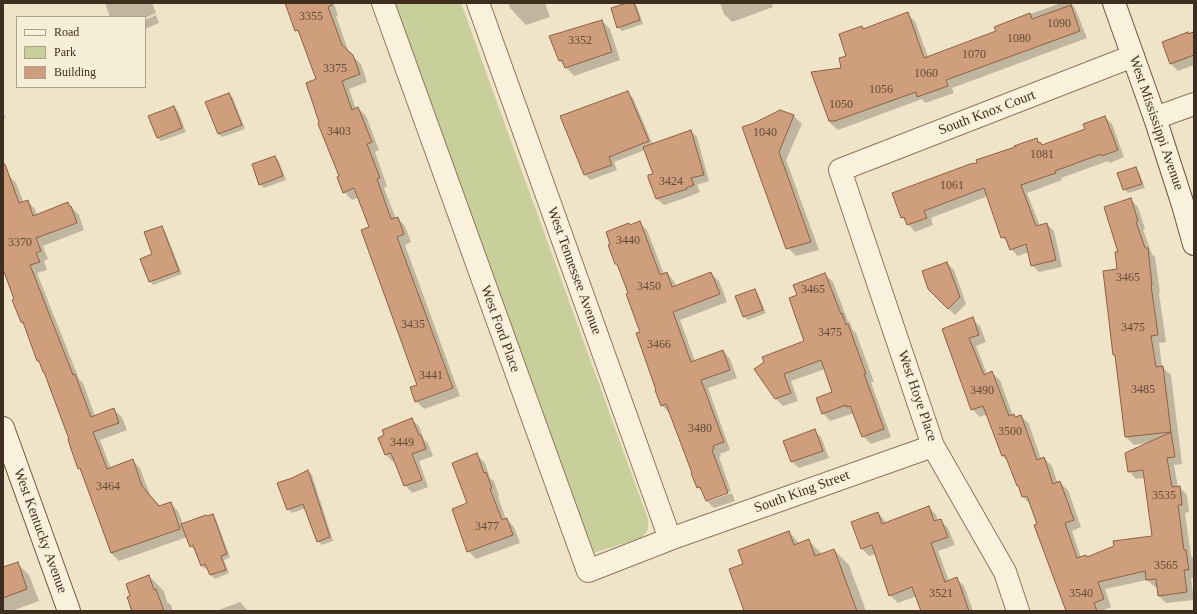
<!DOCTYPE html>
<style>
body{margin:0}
#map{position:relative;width:1197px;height:614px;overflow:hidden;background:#f0e4c8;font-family:"Times New Roman",serif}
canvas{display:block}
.frame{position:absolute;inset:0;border:4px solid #3d2e20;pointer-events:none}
.legend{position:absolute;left:16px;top:16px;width:130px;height:72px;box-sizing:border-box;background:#f7eed8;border:1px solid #ada18e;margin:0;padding:5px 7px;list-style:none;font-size:12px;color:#3d2e20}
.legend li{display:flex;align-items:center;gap:8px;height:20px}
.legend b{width:20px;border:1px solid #ada18e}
</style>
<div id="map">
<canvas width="1197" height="614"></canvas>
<div class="frame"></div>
<ul class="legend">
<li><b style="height:5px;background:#faf1dc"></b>Road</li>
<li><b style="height:11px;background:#c9cf9b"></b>Park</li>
<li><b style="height:11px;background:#cf9f7d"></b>Building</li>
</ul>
</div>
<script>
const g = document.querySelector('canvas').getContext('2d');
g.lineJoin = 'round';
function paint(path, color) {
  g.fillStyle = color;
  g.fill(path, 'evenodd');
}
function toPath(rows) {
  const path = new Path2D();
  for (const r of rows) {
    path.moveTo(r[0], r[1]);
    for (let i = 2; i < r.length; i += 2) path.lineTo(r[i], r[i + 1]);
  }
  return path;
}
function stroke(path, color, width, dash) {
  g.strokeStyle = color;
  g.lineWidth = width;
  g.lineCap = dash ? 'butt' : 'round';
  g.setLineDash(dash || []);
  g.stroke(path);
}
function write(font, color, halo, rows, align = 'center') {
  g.font = font + ' "Times New Roman",serif';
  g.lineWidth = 3.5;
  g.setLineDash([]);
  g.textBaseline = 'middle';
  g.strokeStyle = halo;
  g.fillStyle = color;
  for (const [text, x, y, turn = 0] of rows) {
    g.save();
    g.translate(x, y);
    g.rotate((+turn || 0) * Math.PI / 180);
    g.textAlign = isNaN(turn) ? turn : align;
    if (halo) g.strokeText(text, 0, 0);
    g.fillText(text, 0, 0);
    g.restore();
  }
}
paint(toPath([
 [384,3,461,3,648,519,648,530,641,538,590,554]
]), '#c9cf9b');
paint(toPath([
 [105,3,152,3,156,13,145,18,110,17],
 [286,3,334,3,338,16,336,16,349,53,361,64,367,82,349,89,356,109,358,108,366,116,379,150,375,152,387,186,384,188,396,219,397,218,405,226,411,242,405,245,460,396,424,409,416,401,418,385,370,228,359,197,352,200,344,192,317,80,301,35,296,30],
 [508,3,545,3,550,17,526,25,510,8],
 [630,3,634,3,637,6,643,24,622,31,618,27],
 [720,3,772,3,773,7,732,22,724,14],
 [1061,3,1071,3,1075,8,1087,38,952,88,954,93,925,103,922,99,838,130,830,123,812,73,843,69,847,56,862,27,864,29,907,14,915,21,928,57,997,32,995,27],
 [156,15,159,23,145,29,145,20],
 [602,21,610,29,620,60,574,76,560,61,551,37],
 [1194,31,1194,65,1178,71,1170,63,1163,43],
 [627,92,633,98,653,145,691,131,697,137,709,181,697,185,700,192,685,198,664,205,657,199,649,178,654,174,645,150,614,162,617,170,590,180,585,174],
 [229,94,233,98,245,129,222,137,218,133],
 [174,107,178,111,186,132,161,141,157,137],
 [3,112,6,118,3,119],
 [794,116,802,124,786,160,819,250,796,256,788,248,743,128],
 [1105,117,1112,124,1124,157,1110,163,1108,161,1061,178,1062,180,1027,193,1040,226,1047,224,1054,231,1062,267,1039,272,1032,265,1029,252,1018,256,1011,249,1009,243,1002,237,988,196,931,218,933,225,915,232,902,217,978,163,1036,139,1043,146,1086,130],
 [275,157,279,161,286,180,264,188,260,184],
 [1136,168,1139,172,1145,188,1128,193,1124,189],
 [8,175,16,183,24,203,27,201,35,209,37,215,68,204,79,215,84,230,43,246,48,259,44,261,47,270,37,273,79,379,83,383,95,416,114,410,122,417,127,430,100,440,111,469,133,461,140,468,150,495,160,506,170,503,178,511,183,524,212,515,216,519,230,557,224,560,229,573,215,579,211,575,208,568,205,569,201,565,196,550,194,550,191,546,187,537,119,561,111,553,41,364,38,361,25,326,21,322,15,300,3,266,3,177],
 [1130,199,1138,207,1145,229,1143,230,1152,254,1155,257,1160,293,1159,293,1166,342,1159,343,1162,367,1171,375,1179,440,1182,464,1174,465,1178,487,1179,487,1187,495,1189,512,1185,513,1191,556,1194,558,1194,578,1191,578,1194,600,1166,603,1158,595,1158,587,1155,587,1147,580,1105,589,1111,607,1101,611,1067,611,1031,505,1023,497,1020,488,1017,485,1009,462,1002,456,987,414,980,417,972,409,943,329,972,319,980,326,986,342,976,346,987,374,992,373,1000,380,1013,416,1017,418,1021,416,1029,424,1041,459,1044,458,1052,466,1058,484,1060,483,1068,490,1081,527,1072,531,1081,558,1087,558,1153,537,1145,478,1136,479,1129,471,1147,443,1134,445,1126,437,1118,270,1120,253],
 [639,223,647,230,664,274,667,273,674,281,676,286,711,274,719,281,727,302,680,320,695,361,723,351,730,359,737,378,708,388,730,450,720,454,721,456,719,457,731,491,709,499,709,501,732,493,735,501,714,508,707,501,704,494,698,487,671,413,669,413,662,405,641,332,629,294,620,268,616,264,631,226],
 [162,227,165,231,182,274,153,285,150,281,154,255],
 [947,263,954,270,966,304,955,315,929,290],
 [825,274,833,282,848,321,850,322,852,329,856,333,874,382,871,382,874,391,891,437,871,444,863,436,854,413,830,421,823,413,833,392,825,369,791,381,798,401,783,406,775,398,755,369,806,342,798,296],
 [755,290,758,294,766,313,748,320,744,317],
 [411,419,419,426,424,440,428,443,433,456,419,461,428,487,412,493,405,485,395,461,393,462,385,454,385,436],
 [814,430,821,437,829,458,799,468,792,462],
 [477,455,485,463,490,478,494,481,499,496,498,497,506,519,514,527,520,543,476,559,468,551,468,504],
 [308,471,312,475,333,541,322,545,318,541,306,508,292,513,288,509,293,479],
 [929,507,936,515,938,521,940,520,948,528,955,545,938,551,949,581,957,579,964,586,973,611,923,611,917,596,898,603,890,595,876,554,869,556,862,549,878,513,887,523],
 [789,532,800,544,809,541,822,554,834,550,849,565,866,611,745,611,744,564],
 [17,563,29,575,39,601,12,611,3,611,3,568],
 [149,576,164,591,167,602,171,605,173,611,131,611,129,605,131,604],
 [240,602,248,611,216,611]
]), '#0003');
const building = toPath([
 [285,3,332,3,332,5,328,7,342,45,353,55,360,74,342,81,352,110,358,107,372,142,367,144,380,178,377,179,391,219,398,217,404,234,397,237,453,388,415,402,410,387,417,385,361,230,369,227,354,188,343,193,337,177,339,176,318,124,319,122,306,83,316,79,298,30,295,31,285,3],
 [627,3,634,3,640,20,617,28,611,8,627,3],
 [1071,5,1080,31,946,80,948,86,917,97,916,92,835,121,829,121,811,72,841,68,839,58,846,56,839,34,862,26,863,29,908,12,924,58,996,31,994,27,1030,13,1032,19,1071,5],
 [602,20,612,52,565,68,562,60,559,61,549,36,602,20],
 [1188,32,1188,34,1194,32,1194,55,1170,64,1162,42,1188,32],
 [628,91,649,141,609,157,612,165,584,175,560,116,628,91],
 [229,93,242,125,218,134,205,102,229,93],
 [174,106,182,128,157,138,148,116,174,106],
 [780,110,794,115,779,152,811,242,786,249,742,127,754,123,780,110],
 [1105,116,1118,150,1102,156,1101,154,1055,171,1056,173,1021,185,1036,226,1047,223,1056,260,1031,266,1026,244,1010,250,1005,237,1001,238,984,188,924,211,927,218,907,225,904,217,901,218,892,193,970,164,977,163,976,160,1015,147,1014,146,1037,138,1038,143,1040,142,1042,145,1085,129,1083,124,1105,116],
 [691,130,704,175,691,178,694,185,686,188,687,189,656,199,648,178,648,175,653,174,643,147,691,130],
 [275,156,283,176,259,185,252,164,275,156],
 [3,164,5,164,19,203,28,200,33,216,68,202,70,207,71,206,77,223,36,238,41,251,36,253,40,262,30,265,73,375,75,374,91,417,114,408,119,423,93,432,107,469,133,459,142,486,159,506,171,502,180,529,111,553,80,468,78,469,70,446,68,439,69,439,44,372,43,372,39,361,37,361,23,322,21,322,12,300,14,299,3,269,3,164],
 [1136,167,1142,184,1123,190,1117,173,1136,167],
 [1131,198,1138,221,1136,222,1145,248,1148,248,1152,285,1151,285,1158,335,1151,336,1156,367,1163,366,1171,432,1125,437,1115,355,1113,355,1103,271,1117,269,1115,252,1118,252,1104,207,1131,198],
 [640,221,660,275,667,272,672,287,711,272,720,294,673,312,691,362,723,350,730,370,701,380,724,442,713,446,714,449,712,450,728,493,706,501,700,487,697,488,691,473,692,473,666,404,661,406,655,390,656,390,636,333,640,332,626,294,628,293,617,264,615,264,608,245,610,244,606,232,629,223,630,225,640,221],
 [162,226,179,271,149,282,140,259,152,254,144,232,162,226],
 [947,262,960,297,948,309,928,289,922,271,947,262],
 [825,273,841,314,842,313,846,325,848,324,866,374,864,374,867,382,884,429,862,437,850,406,846,407,846,405,822,414,816,398,832,392,821,360,784,374,791,393,775,399,754,369,764,362,762,357,804,341,789,298,797,295,793,285,825,273],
 [755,289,763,310,743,317,735,296,755,289],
 [973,317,979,335,969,338,984,375,992,371,1009,416,1014,414,1015,417,1021,415,1037,460,1044,457,1053,484,1060,481,1074,520,1065,523,1077,558,1086,555,1087,557,1114,546,1113,541,1152,536,1143,470,1128,472,1125,453,1171,432,1175,457,1167,458,1172,487,1180,486,1182,505,1178,505,1184,550,1186,550,1189,570,1184,570,1187,592,1158,596,1156,579,1146,580,1145,571,1098,582,1104,599,1094,603,1097,611,1066,611,1034,525,1037,524,1027,496,1022,497,1018,485,1017,486,1005,455,1002,456,983,406,971,410,942,329,973,317],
 [412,418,419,435,421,435,426,449,412,454,422,480,404,486,391,453,385,455,378,438,384,435,382,430,412,418],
 [815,429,823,451,791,462,783,441,815,429],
 [477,453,484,473,486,472,492,488,490,489,502,520,507,518,513,535,467,552,452,509,467,503,452,463,477,453],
 [308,470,330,537,317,542,303,504,287,510,277,483,292,478,308,470],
 [929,506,934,521,941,519,948,537,931,543,945,582,957,577,969,611,921,611,912,587,889,596,872,545,861,549,851,522,878,512,882,524,929,506],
 [213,514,227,554,221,556,226,570,210,575,205,564,201,566,193,545,190,547,181,524,206,515,207,516,213,514],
 [789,531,794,545,809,539,815,556,834,549,857,611,744,611,729,569,743,564,738,550,789,531],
 [18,562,27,589,3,598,3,567,18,562],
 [149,575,154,590,156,589,164,611,132,611,127,597,130,596,126,584,149,575]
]);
paint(building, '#cf9f7d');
stroke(building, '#8d5f41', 1);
const street = toPath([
 [383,3,588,571,670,539,933,446],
 [478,3,670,539],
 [1155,118,1194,104],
 [1018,611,1005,572,933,446,840,170,1133,56]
]);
const secondary = toPath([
 [1114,3,1155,118,1183,205,1194,244],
 [3,428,69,611]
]);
stroke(street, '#8d765c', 24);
stroke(secondary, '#6f573f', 24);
stroke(street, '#faf1dc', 22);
stroke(secondary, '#faf1dc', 22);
write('12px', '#624a37', null, [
 ["3355",311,17],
 ["1090",1059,24],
 ["1080",1019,39],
 ["3352",580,41],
 ["1070",974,55],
 ["3375",335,69],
 ["1060",926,74],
 ["1056",881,90],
 ["1050",841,105],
 ["3403",339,132],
 ["1040",765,133],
 ["1081",1042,155],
 ["3424",671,182],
 ["1061",952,186],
 ["3440",628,241],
 ["3370",20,243],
 ["3465",1128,278],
 ["3450",649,287],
 ["3465",813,290],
 ["3435",413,325],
 ["3475",1133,328],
 ["3475",830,333],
 ["3466",659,345],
 ["3441",431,376],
 ["3485",1143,390],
 ["3490",982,391],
 ["3480",700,429],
 ["3500",1010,432],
 ["3449",402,443],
 ["3464",108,487],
 ["3535",1164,496],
 ["3477",487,527],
 ["3565",1166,566],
 ["3521",941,594],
 ["3540",1081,594]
]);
write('14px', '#3d2e20', '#f7eed8', [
 ["South Knox Court",987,113,-21],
 ["West Mississippi Avenue",1156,123,71],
 ["West Tennessee Avenue",574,271,70],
 ["West Ford Place",500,329,70],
 ["West Hoye Place",917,396,71],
 ["South King Street",802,492,-20],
 ["West Kentucky Avenue",40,531,70]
]);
</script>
